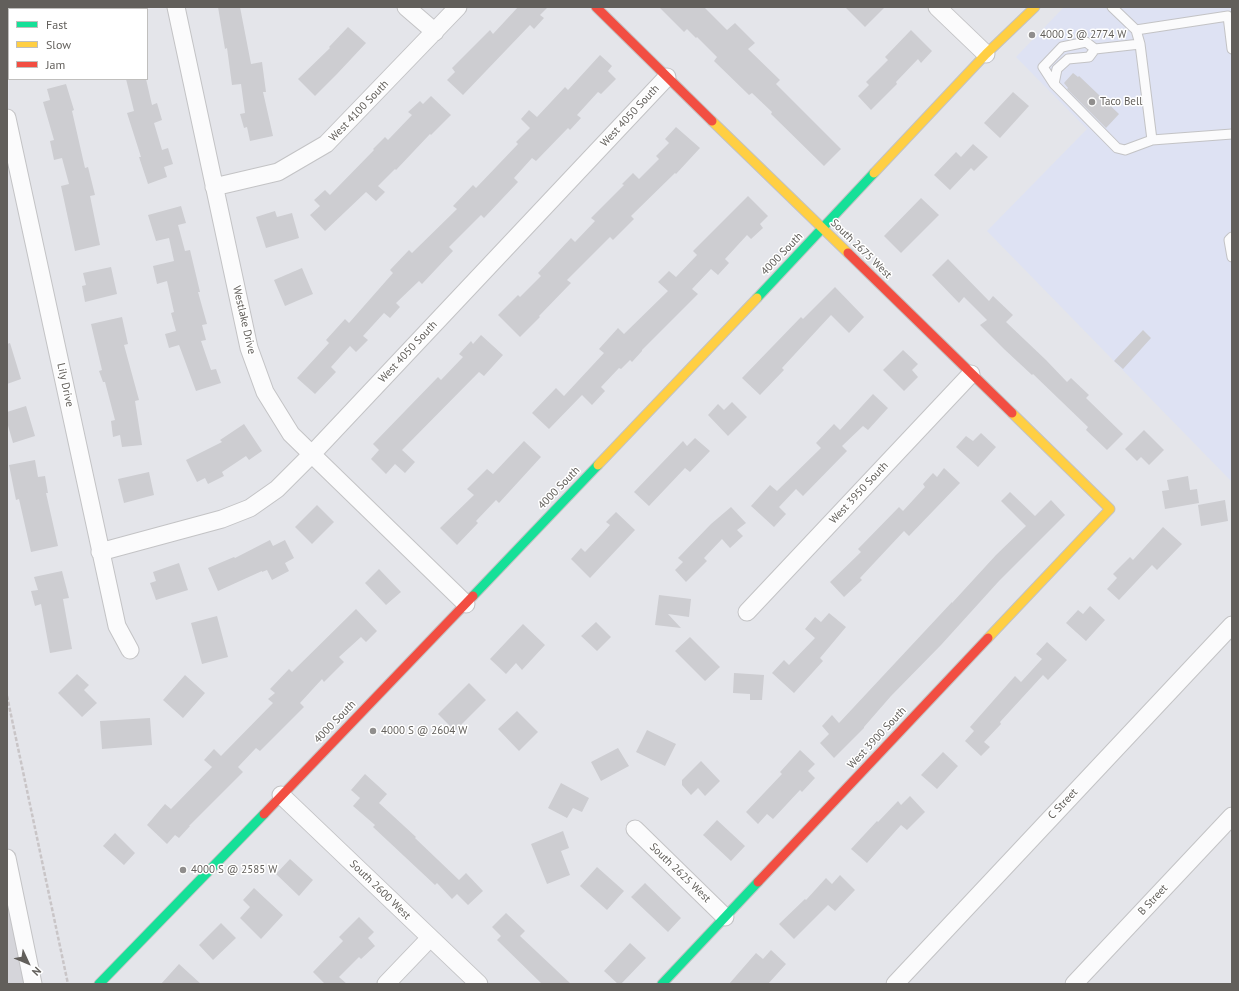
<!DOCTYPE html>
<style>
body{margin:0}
#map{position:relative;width:1239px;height:991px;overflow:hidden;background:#e4e5ea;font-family:"PT Sans",sans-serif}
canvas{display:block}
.frame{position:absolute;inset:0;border:8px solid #625f5b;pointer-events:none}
.legend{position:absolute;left:8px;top:8px;width:140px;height:72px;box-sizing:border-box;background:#fff;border:1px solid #c0bfbd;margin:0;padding:5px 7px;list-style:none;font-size:12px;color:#625f5b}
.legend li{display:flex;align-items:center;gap:8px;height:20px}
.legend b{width:20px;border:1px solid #c0bfbd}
.north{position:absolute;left:8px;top:943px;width:40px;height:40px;-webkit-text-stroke:3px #fff;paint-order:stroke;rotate:134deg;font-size:11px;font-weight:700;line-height:16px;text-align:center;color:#625f5b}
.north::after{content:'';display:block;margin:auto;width:14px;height:18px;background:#625f5b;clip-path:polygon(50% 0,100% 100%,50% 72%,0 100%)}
</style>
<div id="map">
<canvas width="1239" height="991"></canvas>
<div class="frame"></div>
<ul class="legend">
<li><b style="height:5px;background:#16e098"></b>Fast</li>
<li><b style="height:5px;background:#ffcf43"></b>Slow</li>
<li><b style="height:5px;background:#f24e42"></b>Jam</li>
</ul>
<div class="north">N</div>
</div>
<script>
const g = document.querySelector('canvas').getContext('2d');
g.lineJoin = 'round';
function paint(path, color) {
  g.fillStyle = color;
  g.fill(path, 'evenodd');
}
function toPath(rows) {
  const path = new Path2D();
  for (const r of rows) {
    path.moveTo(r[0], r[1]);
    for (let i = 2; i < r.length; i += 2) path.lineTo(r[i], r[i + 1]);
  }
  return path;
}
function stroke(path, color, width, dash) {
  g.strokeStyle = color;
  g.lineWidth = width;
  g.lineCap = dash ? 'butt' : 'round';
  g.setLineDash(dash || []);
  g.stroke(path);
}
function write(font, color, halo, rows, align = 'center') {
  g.font = font + ' "PT Sans",sans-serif';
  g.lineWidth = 3;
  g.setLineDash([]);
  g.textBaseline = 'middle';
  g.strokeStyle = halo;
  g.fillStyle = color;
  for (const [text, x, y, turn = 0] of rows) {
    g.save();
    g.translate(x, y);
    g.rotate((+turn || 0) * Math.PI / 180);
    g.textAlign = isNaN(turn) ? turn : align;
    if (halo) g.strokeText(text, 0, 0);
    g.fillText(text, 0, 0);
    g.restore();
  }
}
paint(toPath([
 [1064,7,1232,7,1232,482,987,231,1087,129,1016,57]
]), '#dee2f3');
paint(toPath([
 [7,900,25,984,7,984]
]), '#d5d5da');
paint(toPath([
 [218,7,240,7,251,64,262,62,266,92,263,92,273,136,250,141,247,127,244,128,240,114,245,113,241,84,232,85,227,48,225,49],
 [518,7,548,7,540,15,544,18,534,29,530,25,463,95,447,80,455,72,452,68,490,30,493,34],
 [659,7,704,7,727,30,735,23,755,43,748,49,780,80,776,84,841,149,824,166,771,114,772,112,752,93,749,95,714,61,717,57,697,37,696,38,687,29,684,32],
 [845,7,885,7,865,27],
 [348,27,366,43,337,74,315,96,298,79,330,48,329,47],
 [911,30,932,51,921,63,918,59,896,82,897,84,871,110,858,96,869,85,866,82,888,60,885,57],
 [600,55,612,66,608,71,616,79,601,94,598,92,577,115,581,118,570,130,568,128,536,161,532,158,514,178,518,182,484,218,481,215,449,247,453,251,422,284,419,281,396,303,400,307,390,318,384,313,363,336,368,340,356,352,350,346,331,367,336,372,315,394,297,378,329,343,326,340,345,319,349,323,393,273,390,270,409,250,412,253,457,209,453,206,473,185,476,188,518,144,516,142,530,128,521,119,529,110,537,117,565,87,568,90],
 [1073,73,1078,77,1079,76,1119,114,1106,128,1067,89,1068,88,1064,83],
 [126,79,146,79,152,105,157,103,162,120,154,123,162,150,168,148,173,164,164,167,167,177,148,184,139,157,141,157,127,113,134,111],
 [66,84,74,110,72,111,85,168,88,167,95,195,90,196,100,245,75,251,61,186,69,184,62,158,54,160,50,141,54,140,43,102,50,100,47,89],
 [1013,92,1029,106,1000,138,984,123],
 [431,96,451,115,431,135,430,134,396,170,395,169,378,186,385,192,376,201,366,192,325,231,310,215,320,206,314,200,325,190,330,195,374,150,373,149,385,137,388,140,412,115,408,112,420,101,423,104],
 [676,127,700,148,676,174,675,173,631,216,634,219,613,240,610,237,567,280,571,283,539,316,540,317,520,337,498,315,518,295,520,297,541,276,538,273,571,238,575,242,595,221,591,218,624,185,622,184,633,173,639,179,659,159,656,156,669,143,665,139],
 [973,144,988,157,974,171,971,168,950,190,934,175,956,152,961,157],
 [748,196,768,216,760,224,763,228,751,239,747,235,725,259,729,263,718,275,711,269,692,289,698,294,642,350,642,351,632,362,630,360,621,369,619,368,601,387,605,391,592,405,582,395,549,429,532,413,556,388,564,396,604,353,599,349,618,328,624,334,668,291,658,282,669,271,676,277,697,255,693,251],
 [921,198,939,215,901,253,884,236],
 [181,206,186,223,178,225,185,251,190,250,200,292,198,292,207,324,202,325,206,340,201,341,211,370,216,369,221,383,196,391,179,345,169,348,165,334,176,331,171,313,174,312,167,281,157,284,153,266,174,261,169,238,156,241,148,215],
 [275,211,277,217,292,213,299,238,266,248,256,217],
 [948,259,989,301,993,296,1013,315,1006,322,1046,360,1067,382,1071,378,1089,395,1086,398,1123,434,1107,450,1086,430,1088,427,1033,374,1032,375,1004,349,980,325,987,320,964,297,959,303,932,275],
 [111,267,117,294,85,302,82,286,86,285,83,273],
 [302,268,313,294,285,306,274,280],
 [835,287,864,317,849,333,831,315,782,368,784,370,760,395,742,378,801,317,803,319],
 [122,317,128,344,124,345,139,400,135,401,142,445,122,447,120,435,113,437,111,421,115,420,105,382,103,382,99,371,102,370,91,324],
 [1143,330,1151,338,1123,369,1114,361],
 [481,335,503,355,484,376,479,372,402,450,415,462,405,473,395,464,386,474,371,459,379,450,373,444,438,377,441,380,463,357,459,354,471,341,473,344],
 [10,343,21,379,7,384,7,344],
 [903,350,918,364,912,370,918,377,904,391,883,370],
 [873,394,888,408,868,430,863,426,842,446,847,451,803,496,796,489,779,507,786,514,774,527,751,506,770,485,777,491,821,448,816,443,834,424,840,430],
 [732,402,747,417,728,436,708,415,718,404,724,410],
 [26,406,35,436,13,443,7,422,7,412],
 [244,424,262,451,249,460,246,456,222,472,224,476,208,484,205,478,197,482,186,460,222,442,220,440],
 [1144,430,1164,450,1149,465,1141,457,1137,461,1125,449],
 [981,433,996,447,978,467,956,447,966,436,973,441],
 [695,438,710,451,690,472,685,468,649,506,634,492,683,441,687,446],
 [524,441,541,457,499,503,496,500,476,521,478,523,457,545,440,528,474,495,467,489,487,469,493,474],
 [35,460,38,477,45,476,48,493,46,493,58,546,31,552,19,499,16,500,9,465],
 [944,468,960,483,909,536,904,531,860,578,862,580,844,597,830,582,861,552,858,549,899,507,903,511,925,487,923,484,933,473,937,477],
 [149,472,154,495,124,503,118,479],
 [1188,476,1190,490,1197,489,1199,503,1165,509,1162,491,1169,490,1167,480],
 [1010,492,1035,516,1051,500,1065,515,999,581,941,645,891,696,864,727,864,728,834,758,820,743,829,734,822,726,832,715,839,723,952,602,952,603,996,555,1026,526,1001,501],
 [1225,500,1228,521,1201,526,1198,505],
 [317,505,334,522,312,544,295,527],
 [731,507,746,523,737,530,743,536,730,548,722,539,704,558,707,561,686,582,675,570,683,562,678,558,711,524],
 [616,512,635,530,590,578,571,559,581,548,585,552,602,534,610,525,606,522],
 [1163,527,1182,544,1157,570,1152,565,1119,600,1107,589,1117,578,1113,574,1130,557,1133,560],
 [270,540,273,546,285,540,294,558,285,563,289,571,272,580,267,570,262,572,262,571,218,591,208,568,234,557,235,558],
 [179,563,188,590,156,600,150,583,156,581,153,572],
 [379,569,401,592,386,605,365,583],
 [62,571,69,598,63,599,72,649,50,653,41,604,35,606,31,591,38,590,34,577],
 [659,595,691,599,689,617,668,614,681,628,655,625],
 [1090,606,1105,620,1086,641,1066,623,1078,610,1083,614],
 [356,609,377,631,366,642,361,637,339,657,344,662,324,682,322,679,300,703,304,707,260,751,256,748,238,767,243,772,189,826,190,826,179,838,175,835,167,844,147,825,165,804,171,809,212,767,204,760,214,749,221,756,273,703,268,699,275,693,270,689,289,669,292,672],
 [829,613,846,627,820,658,823,661,794,693,772,673,784,660,789,665,815,638,805,629,815,617,821,622],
 [217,616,228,657,202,664,191,623],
 [596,622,611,637,597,651,581,636],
 [523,624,545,645,522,670,516,663,506,674,490,659],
 [690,637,720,667,705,681,675,651],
 [1047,642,1067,660,1048,680,1043,675,1000,722,1001,724,984,742,990,747,981,756,965,741,974,731,970,727,1015,676,1021,682,1042,659,1036,654],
 [734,673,764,675,762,700,750,700,750,694,733,693],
 [77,674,89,685,84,690,97,703,82,717,58,693],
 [185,675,205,693,183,718,163,700],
 [469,683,486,700,455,731,438,714],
 [517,711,538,732,519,751,498,729],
 [150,718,152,745,102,749,100,721],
 [647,730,676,744,665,766,636,752],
 [618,748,629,766,601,781,591,762],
 [800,750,815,764,808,771,815,778,802,792,800,790,773,819,767,814,758,824,746,812,782,774,780,772],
 [943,752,958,766,937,789,921,775],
 [701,761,720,781,705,796,698,788,691,795,682,785,682,780],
 [365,774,387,794,379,803,416,837,415,838,459,880,466,873,483,891,468,905,457,894,452,899,437,883,435,885,373,827,375,825,353,806,360,798,351,790],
 [561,783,589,798,582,812,573,808,567,818,548,808],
 [910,796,925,812,907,830,901,825,867,863,851,849,877,821,878,822,898,801,901,805],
 [717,820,745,846,731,861,703,835],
 [563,831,569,848,561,851,570,875,547,884,531,844],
 [115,833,135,853,124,865,103,846],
 [290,859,313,880,299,896,276,874],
 [597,867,624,891,607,910,580,886],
 [840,875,855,890,835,911,828,905,794,939,779,924,805,899,806,900,826,878,832,884],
 [645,883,681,918,668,932,631,897],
 [254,888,283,915,261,939,240,918,250,907,243,900],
 [506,913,525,931,520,936,571,984,542,984,497,940,501,936,492,927],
 [359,917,374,932,368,938,375,946,361,959,359,957,339,977,347,984,325,984,313,972,343,941,339,937],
 [221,923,236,938,213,960,199,945],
 [630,943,646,958,621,984,618,984,604,971],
 [771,950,786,964,768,984,729,984,756,953,763,959],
 [179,964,201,984,161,984]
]), '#cdcdd1');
const lane = toPath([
 [1112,7,1136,30,1228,16,1232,49],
 [1136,30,1140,44,1152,140,1232,134],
 [1140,44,1095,49,1086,42,1062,47,1043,67,1054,84,1117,148,1125,150,1152,140],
 [1054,84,1057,69,1068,59,1089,57,1095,49],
 [1232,237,1229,240,1232,257]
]);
const street = toPath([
 [176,7,249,348,265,392,291,434,466,604],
 [406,7,435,32],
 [937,7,986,54],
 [7,118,117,626,130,650],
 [214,187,278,172,326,144,458,7],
 [100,552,222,519,250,508,277,489,312,454,667,77],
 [747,612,971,374],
 [281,795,479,984],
 [635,829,725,917],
 [7,858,33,984],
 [386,984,430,938],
 [895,984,1232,625],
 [1074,984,1232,816]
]);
const fast = toPath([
 [757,298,874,173],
 [473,596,598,465],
 [99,984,264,814],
 [662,984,758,882]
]);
const slow = toPath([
 [712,121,848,253],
 [874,173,986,54,1035,7],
 [598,465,757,298],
 [988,638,1110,509,1012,413]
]);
const jam = toPath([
 [596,7,712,121],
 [848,253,1012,413],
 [264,814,473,596],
 [758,882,988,638]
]);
stroke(lane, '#c3c3c5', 11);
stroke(street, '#c3c3c5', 19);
stroke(fast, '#c2c2c3', 11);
stroke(slow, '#c2c2c3', 11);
stroke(jam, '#c2c2c3', 11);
stroke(toPath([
 [7,696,68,984]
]), '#c9c5c7', 2.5, [4, 2]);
stroke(lane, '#fbfbfc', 9);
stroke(street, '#fbfbfc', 17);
stroke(fast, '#16e098', 9);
stroke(slow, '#ffcf43', 9);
stroke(jam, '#f24e42', 9);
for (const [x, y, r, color] of [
 [1032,35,4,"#908e8d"],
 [1092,102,4,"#908e8d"],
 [373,731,4,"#908e8d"],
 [183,870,4,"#908e8d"]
]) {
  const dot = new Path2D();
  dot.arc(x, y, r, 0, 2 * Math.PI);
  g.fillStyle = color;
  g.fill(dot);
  stroke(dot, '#fff', 1.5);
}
write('11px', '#625f5b', '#fff', [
 ["4000 S @ 2774 W",1040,35],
 ["Taco Bell",1100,102],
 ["4000 S @ 2604 W",381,731],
 ["4000 S @ 2585 W",191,870]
], 'left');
write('11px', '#625f5b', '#fff', [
 ["West 4100 South",359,111,-46],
 ["West 4050 South",630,116,-47],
 ["South 2675 West",861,249,44],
 ["4000 South",782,254,-46],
 ["Westlake Drive",244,320,77],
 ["West 4050 South",408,352,-47],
 ["Lily Drive",65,385,78],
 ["4000 South",559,488,-46],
 ["West 3950 South",859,493,-47],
 ["4000 South",335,722,-46],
 ["West 3900 South",877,738,-47],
 ["C Street",1063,804,-47],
 ["South 2625 West",680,873,44],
 ["South 2600 West",380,890,44],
 ["B Street",1153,900,-47]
]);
</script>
